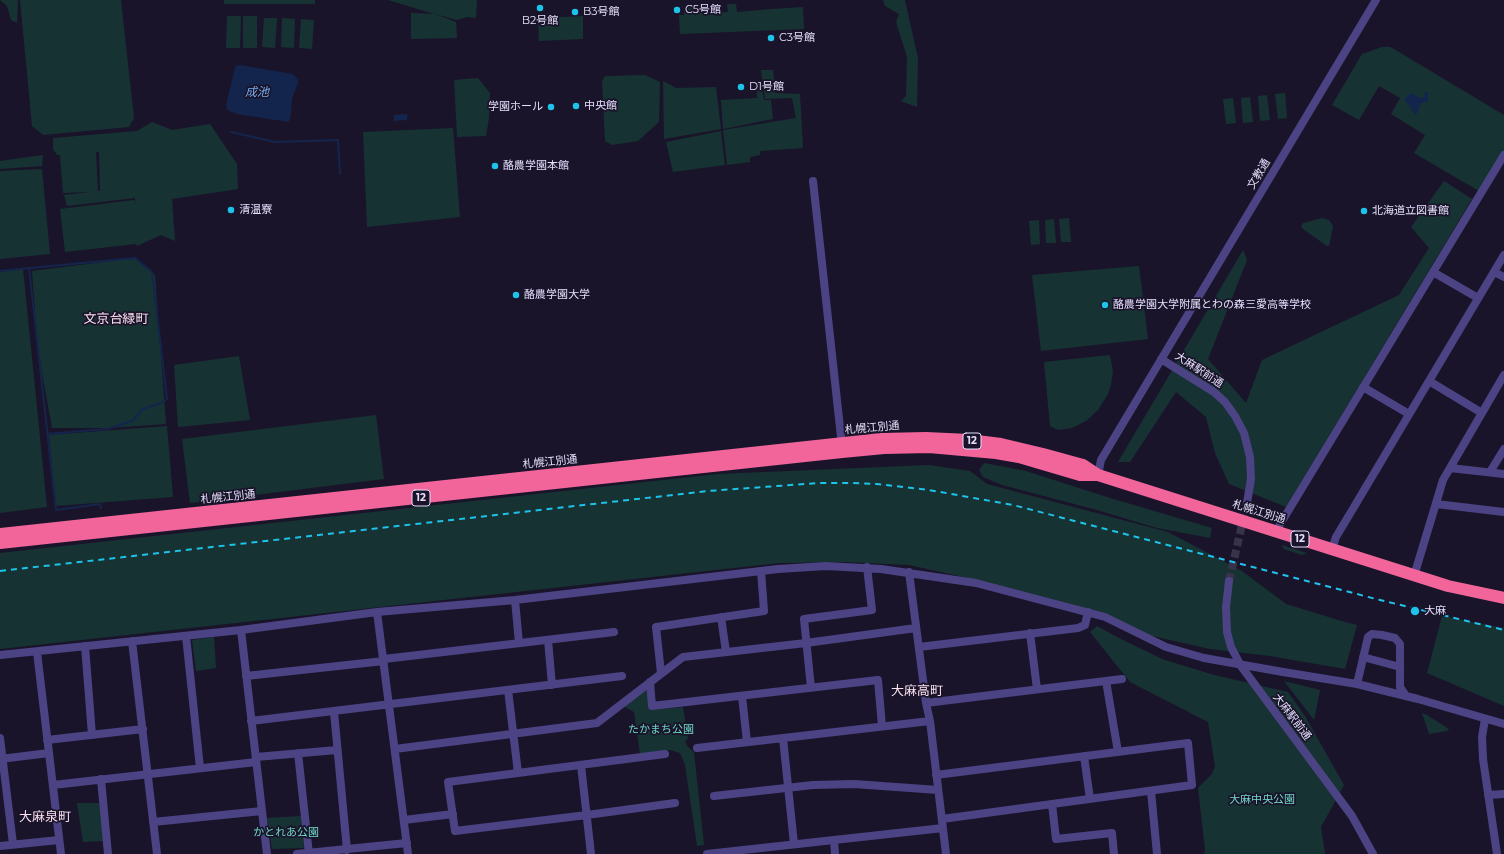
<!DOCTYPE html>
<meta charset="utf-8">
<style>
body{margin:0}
canvas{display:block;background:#19142a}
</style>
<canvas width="1504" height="854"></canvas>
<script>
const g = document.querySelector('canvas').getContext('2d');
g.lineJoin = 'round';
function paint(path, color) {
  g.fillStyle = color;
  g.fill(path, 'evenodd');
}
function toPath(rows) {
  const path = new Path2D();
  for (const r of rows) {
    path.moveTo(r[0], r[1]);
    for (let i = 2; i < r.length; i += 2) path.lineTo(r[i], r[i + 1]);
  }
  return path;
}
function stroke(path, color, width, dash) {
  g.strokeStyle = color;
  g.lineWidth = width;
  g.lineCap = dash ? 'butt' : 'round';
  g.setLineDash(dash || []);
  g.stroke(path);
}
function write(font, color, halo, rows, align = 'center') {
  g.font = font + ' Montserrat,"Noto Sans JP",sans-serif';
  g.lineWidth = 3.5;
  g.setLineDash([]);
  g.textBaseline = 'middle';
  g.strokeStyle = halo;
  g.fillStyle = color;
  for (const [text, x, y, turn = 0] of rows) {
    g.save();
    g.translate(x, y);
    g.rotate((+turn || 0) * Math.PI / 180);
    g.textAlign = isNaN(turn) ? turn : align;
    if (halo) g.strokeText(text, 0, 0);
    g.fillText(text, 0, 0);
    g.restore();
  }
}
paint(toPath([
 [0,0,18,0,17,23,11,20,7,6],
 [20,0,121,0,134,118,129,127,43,135,32,126],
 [224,0,315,0,315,4,224,4],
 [388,0,477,0,476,18,467,17,457,20,435,14,456,22,457,38,411,39,411,13,434,14],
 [878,0,905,0,918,58,917,107,901,101,906,96,907,57,896,22,899,14,885,6,883,0],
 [727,4,736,4,737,12,772,9,803,7,804,29,680,34,679,15,684,15,684,6,704,5,704,13,728,12],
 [227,16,241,16,240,48,226,48],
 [243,16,257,16,257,48,243,48],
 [583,16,583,39,539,41,538,18],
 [264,18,277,18,275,48,262,47],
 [282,18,295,19,294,48,281,47],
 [301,19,314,20,312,49,299,48],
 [1382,47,1390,47,1394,49,1504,115,1504,151,1479,191,1414,153,1425,135,1391,114,1400,98,1379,86,1359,120,1332,105,1362,54],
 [761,70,773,70,775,93,800,94,803,148,760,151,760,155,750,157,750,162,727,165,723,130,796,118,792,98,765,99],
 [645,75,660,82,659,122,638,141,612,145,605,141,602,81,605,76],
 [478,78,490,93,489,118,486,136,457,137,454,80],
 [663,81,676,88,716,87,721,129,664,139],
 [762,89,764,100,771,100,773,119,723,129,721,100,757,98,757,90],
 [1285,93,1287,118,1278,119,1275,94],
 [1267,95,1270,120,1260,121,1258,96],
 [1250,97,1253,122,1243,123,1241,98],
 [1233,98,1236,123,1226,124,1223,99],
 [152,122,172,130,210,124,237,164,238,189,172,199,175,241,161,235,137,246,136,244,65,252,60,209,134,200,135,204,135,198,67,206,64,195,90,192,63,193,60,155,57,155,53,149,53,138,137,131],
 [96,152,99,152,100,191,98,191],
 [453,128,460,217,367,227,363,132],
 [721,131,725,165,673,172,666,142],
 [43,155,42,166,0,169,0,161],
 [42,169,50,254,0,259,0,171],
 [1444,181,1472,199,1286,507,1229,484,1215,453,1206,417,1176,392,1130,462,1118,462,1243,250,1247,260,1208,359,1246,403,1262,360,1399,295,1429,248,1411,227],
 [1069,218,1071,242,1061,242,1059,219],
 [1322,218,1329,220,1333,226,1329,246,1327,246,1303,229,1301,226,1303,223],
 [1054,219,1056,243,1046,243,1045,220],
 [1039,220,1040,244,1031,245,1029,221],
 [135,258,155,275,166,424,110,428,52,428,38,351,32,271],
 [1139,266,1148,339,1041,351,1032,275],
 [23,269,47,507,0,513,0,272],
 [1110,355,1113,371,1111,385,1108,394,1098,410,1086,421,1072,428,1058,430,1050,426,1044,362],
 [239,356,250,420,178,427,174,365],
 [376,415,384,479,190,503,182,439],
 [167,426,173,497,56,506,49,435],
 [984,463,1026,471,1110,498,1212,528,1210,538,1157,528,1097,510,1002,485,983,477,979,470],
 [929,465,970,471,987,484,1168,532,1242,571,1286,604,1345,622,1357,625,1345,669,1270,656,1210,649,1152,636,1086,613,968,578,909,565,846,562,779,563,0,649,0,553,718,474],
 [1282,545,1307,553,1302,555,1284,549],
 [1442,616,1504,628,1504,706,1427,673],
 [1097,626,1119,638,1162,659,1214,675,1288,692,1305,716,1344,785,1321,827,1325,854,1204,854,1205,850,1198,788,1212,774,1215,766,1208,722,1130,682,1090,632],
 [214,637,216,668,196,671,192,640],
 [1284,681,1320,690,1314,720,1311,716],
 [646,689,649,690,651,710,683,707,688,738,685,742,688,747,694,752,704,845,697,846,685,765,680,753,670,750,640,754,634,712,623,706],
 [1422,713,1427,715,1449,729,1447,731,1429,734],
 [77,803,99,803,104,841,83,842],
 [301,816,304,848,272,849,267,818]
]), '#173233');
paint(toPath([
 [240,65,292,74,296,77,298,80,298,83,292,98,291,114,289,122,237,114,227,110,226,105,235,68,236,66],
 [1424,92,1428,92,1428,100,1426,102,1421,103,1417,113,1416,115,1414,114,1411,108,1405,100,1405,98,1412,93,1418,97,1422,98,1425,95],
 [407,114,407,120,394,121,394,115]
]), '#14254d');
stroke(toPath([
 [231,132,275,142,338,140,340,174],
 [29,268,56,510,100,504,101,508],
 [0,271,135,258,152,272,167,399,161,403,143,409,132,421,107,429,47,434]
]), '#14254d', 2);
stroke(toPath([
 [1229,581,1247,503]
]), '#38324a', 8, [8, 4]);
stroke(toPath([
 [813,181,842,446],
 [1433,272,1478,298],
 [1494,272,1504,277],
 [1161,359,1214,392,1225,402,1235,416,1244,433,1250,457,1251,479,1247,503],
 [1429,381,1482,413],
 [1363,387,1409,414],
 [1450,468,1504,474],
 [1490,472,1504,449],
 [1098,475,1101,460,1376,0],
 [1436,504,1504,512],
 [1276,531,1504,155],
 [1332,549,1336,537,1354,507,1504,255],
 [909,572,926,703,930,721,946,854],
 [1414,576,1443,480,1504,375],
 [1229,581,1226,607,1227,632,1231,647,1241,666,1352,816,1373,854],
 [515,600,519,643],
 [377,612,408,854],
 [721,617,726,652],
 [241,630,267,854],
 [1030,633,1037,689],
 [186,636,200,768],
 [548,640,552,685],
 [132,641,157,854],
 [85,646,92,735],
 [919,647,1078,628,1085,625,1088,612],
 [37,652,61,854],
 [0,655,241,630,377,612,515,600,778,569,826,566,881,569,976,583,1105,617,1166,647,1204,658],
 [1363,657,1400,667],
 [384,659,614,632],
 [1283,672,1357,684,1418,699,1504,724],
 [661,673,656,627,764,611,761,571],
 [246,676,384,661],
 [1106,681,1118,752],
 [650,682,652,706,878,680,882,726],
 [1357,684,1368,637,1372,634,1382,635,1395,638,1400,644,1400,687,1406,696],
 [811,688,804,619,872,610,867,567],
 [508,690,518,773],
 [742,696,747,742],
 [926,703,1122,679],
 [334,712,347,850],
 [1485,719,1482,737,1483,759,1497,854],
 [251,721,622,676],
 [0,738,13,844],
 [783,738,794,844],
 [47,740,143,729],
 [697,748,930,721],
 [395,749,597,723,683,657,806,643,916,628],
 [298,753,309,854],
 [665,754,448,782,455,831,587,815,675,803],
 [1084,756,1090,799],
 [256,757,337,750],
 [0,759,49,753],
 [581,765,591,854],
 [936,775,1188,743,1192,785,942,819],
 [101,779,108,854],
 [53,785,256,762],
 [1151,791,1157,854],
 [1488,795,1504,794],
 [714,796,813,785,854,784,938,790],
 [1052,804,1056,839,1112,833,1114,854],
 [404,820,453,814],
 [153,822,262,811],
 [834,840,835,854],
 [0,846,59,840],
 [297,854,407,843],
 [707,854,943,828]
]), '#4c4384', 8);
stroke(toPath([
 [0,534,881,439,926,438,969,440,1001,444,1043,454,1083,465,1098,475],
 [0,543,842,452,884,448,929,447,996,453,1019,457,1080,475,1098,475,1448,586,1504,598]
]), '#f1659b', 12);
stroke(toPath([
 [0,571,708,491,819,483,850,483,877,484,929,490,1013,505,1380,600,1504,630]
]), '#1dc3ea', 2, [6, 5]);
stroke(toPath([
 [1204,658,1283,672]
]), '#4c4384', 8);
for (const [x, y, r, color] of [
 [540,8,4,"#1dc3ea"],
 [677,10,4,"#1dc3ea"],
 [575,12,4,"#1dc3ea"],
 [771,38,4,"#1dc3ea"],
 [741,87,4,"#1dc3ea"],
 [576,106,4,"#1dc3ea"],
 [551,107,4,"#1dc3ea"],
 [495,166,4,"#1dc3ea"],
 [231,210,4,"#1dc3ea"],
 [1364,211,4,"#1dc3ea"],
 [516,295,4,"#1dc3ea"],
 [1105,305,4,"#1dc3ea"],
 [1415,611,5,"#1dc3ea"]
]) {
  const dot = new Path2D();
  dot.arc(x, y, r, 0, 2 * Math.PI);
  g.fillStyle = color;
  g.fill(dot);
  stroke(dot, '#19142a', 1.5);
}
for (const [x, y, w] of [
 [972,441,18],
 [421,498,18],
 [1300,539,18]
]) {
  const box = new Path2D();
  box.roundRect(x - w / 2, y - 8, w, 16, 3);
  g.fillStyle = '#19142a';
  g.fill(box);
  stroke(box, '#e5dffc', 1);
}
write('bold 10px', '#e5dffc', null, [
 ["12",972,441],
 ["12",421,498],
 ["12",1300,539]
]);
write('11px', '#e5dffc', '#19142a', [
 ["C5号館",685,10],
 ["B3号館",583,12],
 ["B2号館",540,21,"center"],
 ["C3号館",779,38],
 ["D1号館",749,87],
 ["中央館",584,106],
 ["学園ホール",543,107,"right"],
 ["酪農学園本館",503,166],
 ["清温寮",239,210],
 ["北海道立図書館",1372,211],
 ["酪農学園大学",524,295],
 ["酪農学園大学附属とわの森三愛高等学校",1113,305],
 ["大麻",1424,611]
], 'left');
write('11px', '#e5dffc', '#19142a', [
 ["文教通",1259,174,-59],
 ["大麻駅前通",1199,370,33],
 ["札幌江別通",872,428,-5],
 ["札幌江別通",550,462,-6],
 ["札幌江別通",228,497,-6],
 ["札幌江別通",1259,512,17],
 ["大麻駅前通",1292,717,53]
]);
write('11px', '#70d7c7', '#19142a', [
 ["たかまち公園",661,730],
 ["大麻中央公園",1262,800],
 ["かとれあ公園",286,833]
]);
write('italic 12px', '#77aef2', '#19142a', [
 ["成池",257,92]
]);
write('13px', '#fce1f0', '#19142a', [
 ["文京台緑町",116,319],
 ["大麻高町",917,691],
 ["大麻泉町",45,817]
]);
</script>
